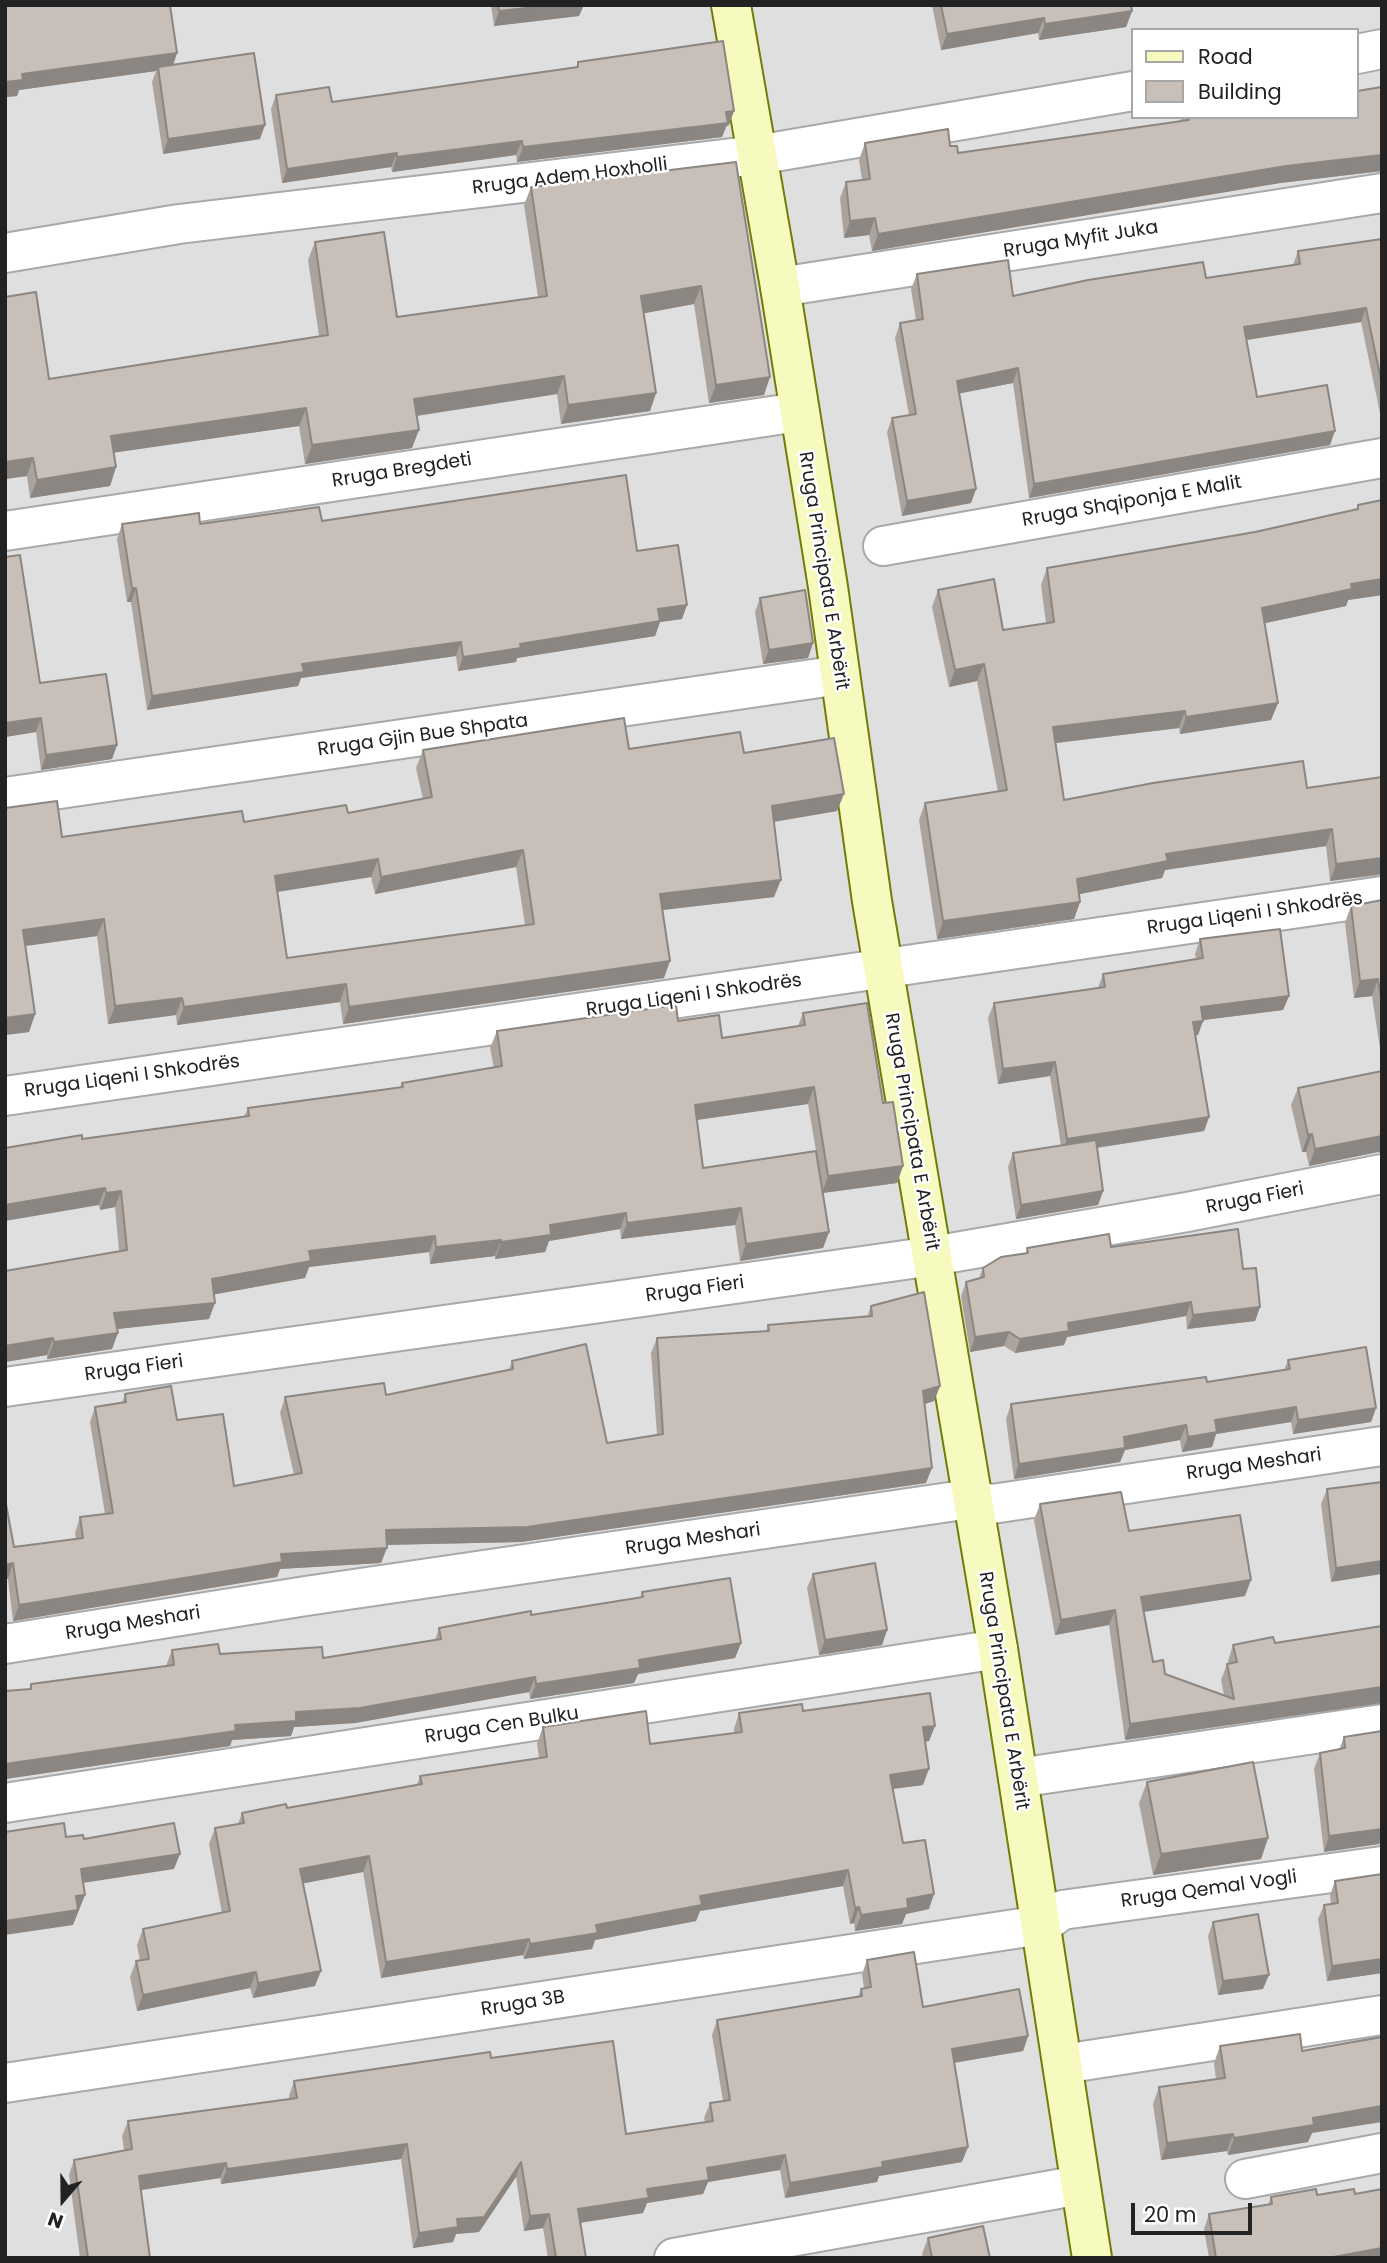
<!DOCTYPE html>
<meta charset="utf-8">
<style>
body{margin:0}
#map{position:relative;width:1387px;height:2263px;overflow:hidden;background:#f2efe9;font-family:Poppins,sans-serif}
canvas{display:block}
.frame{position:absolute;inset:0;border:7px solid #222;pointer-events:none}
.legend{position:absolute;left:1131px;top:28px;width:228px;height:91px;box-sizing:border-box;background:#fff;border:2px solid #a7a7a7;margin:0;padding:9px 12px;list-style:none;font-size:21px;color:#222}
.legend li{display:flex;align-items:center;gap:14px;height:35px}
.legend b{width:35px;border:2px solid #a7a7a7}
.north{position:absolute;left:28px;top:2165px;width:70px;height:70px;-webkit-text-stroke:5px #fff;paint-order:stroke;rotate:200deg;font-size:19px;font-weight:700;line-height:28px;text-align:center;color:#222}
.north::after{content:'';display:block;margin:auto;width:24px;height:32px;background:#222;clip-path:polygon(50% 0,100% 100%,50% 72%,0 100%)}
.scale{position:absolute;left:1131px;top:2203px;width:121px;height:32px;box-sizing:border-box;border:4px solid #222;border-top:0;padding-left:9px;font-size:21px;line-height:24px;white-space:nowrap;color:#222;-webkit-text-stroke:5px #fff;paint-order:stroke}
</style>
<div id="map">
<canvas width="1387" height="2263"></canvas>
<div class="frame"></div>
<ul class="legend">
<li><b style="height:9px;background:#f7fabf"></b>Road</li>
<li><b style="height:19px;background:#c7bfb8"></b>Building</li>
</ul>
<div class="north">N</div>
<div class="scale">20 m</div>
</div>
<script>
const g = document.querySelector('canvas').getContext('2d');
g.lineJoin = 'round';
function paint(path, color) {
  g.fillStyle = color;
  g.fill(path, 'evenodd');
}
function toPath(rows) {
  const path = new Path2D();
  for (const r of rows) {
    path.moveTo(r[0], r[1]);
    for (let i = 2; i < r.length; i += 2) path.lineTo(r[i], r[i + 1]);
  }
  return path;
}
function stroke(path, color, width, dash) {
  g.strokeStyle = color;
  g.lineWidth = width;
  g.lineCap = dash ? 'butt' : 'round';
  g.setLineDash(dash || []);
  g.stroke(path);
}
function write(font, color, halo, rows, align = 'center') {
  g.font = font + ' Poppins,sans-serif';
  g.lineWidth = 5;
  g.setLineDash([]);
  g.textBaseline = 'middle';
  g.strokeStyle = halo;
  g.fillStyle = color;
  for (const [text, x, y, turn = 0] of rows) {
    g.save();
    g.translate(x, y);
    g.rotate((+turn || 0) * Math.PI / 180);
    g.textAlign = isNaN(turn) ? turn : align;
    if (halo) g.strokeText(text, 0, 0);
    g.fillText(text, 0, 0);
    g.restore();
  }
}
paint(toPath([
 [5,5,1382,5,1382,2258,5,2258],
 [1133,30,1357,30,1357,117,1133,117]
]), '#e0dfdf');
const street = toPath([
 [1357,54,1382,49],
 [5,253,179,224,757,155,1133,91],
 [780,287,1382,193],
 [5,531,798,412],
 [883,546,1382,458],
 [5,797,840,675],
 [5,1096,1382,896],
 [5,1387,933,1256,1187,1212,1382,1174],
 [5,1644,306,1596,970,1499,992,1504,1382,1446],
 [1018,1778,1382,1724],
 [5,1803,998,1649],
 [1063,2064,1382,2015],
 [5,2083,1041,1925,1062,1910,1382,1866],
 [1245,2179,1382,2153],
 [674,2258,1080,2185]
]);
const secondary = toPath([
 [731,5,780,287,828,587,872,901,998,1649,1092,2258]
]);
stroke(street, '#a9a9a9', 42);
stroke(secondary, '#707d05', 42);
stroke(street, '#fff', 38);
stroke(secondary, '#f7fabf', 38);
paint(toPath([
 [491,5,592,5,583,7,579,16,494,26],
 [932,5,1131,5,1132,11,1126,27,1039,40,1038,33,941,50],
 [5,6,173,65,260,139,163,154,152,82,156,71,19,90,17,96,5,97],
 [578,62,729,125,727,126,722,137,517,162,516,155,392,172,391,167,282,183,271,109,276,95,332,102,576,67],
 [1382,87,1382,171,1280,183,872,251,869,235,844,238,840,198,846,182,862,180,859,160,865,143,950,146,958,153,1180,122,1181,117,1357,117],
 [736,162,764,395,709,403,694,304,644,313,656,393,650,411,561,424,557,394,417,416,412,448,305,464,299,426,114,452,116,467,110,486,30,498,27,476,5,479,5,297,49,379,319,336,308,260,315,242,397,317,538,297,524,205,531,187],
 [1382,234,1382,413,1380,413,1361,322,1247,340,1257,397,1330,445,1029,498,1013,383,959,393,976,489,971,503,902,516,887,432,892,418,909,415,895,338,900,323,916,320,911,289,917,274,1013,296,1206,278,1293,265,1298,251,1380,239],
 [1382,500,1382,595,1348,600,1346,606,1265,623,1278,703,1271,720,1180,734,1179,728,1056,743,1064,800,1307,788,1382,777,1382,875,1330,881,1326,846,1165,870,1162,878,1079,894,1080,902,1074,919,937,939,919,820,925,803,998,792,977,681,949,687,932,607,938,590,1003,630,1046,623,1041,585,1047,568,1255,532,1356,510,1358,505],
 [322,521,637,551,682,619,660,622,655,636,517,658,516,662,458,671,456,656,301,678,298,686,147,710,131,602,127,602,117,539,122,524],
 [5,557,40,683,117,745,112,759,41,770,36,732,5,737],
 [760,598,813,643,808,658,763,664,755,612],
 [629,749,744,753,837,811,774,822,774,897,662,910,664,978,343,1024,340,1002,177,1025,176,1015,108,1024,97,936,26,946,35,1014,29,1032,5,1035,5,808,62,837,348,813,423,799,416,768,423,750],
 [516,867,525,925,287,958,278,892,371,877,375,894],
 [1382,900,1382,1062,1372,996,1354,998,1345,923,1351,906],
 [1200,939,1289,996,1283,1010,1203,1020,1198,1035,1196,1035,1209,1117,1204,1131,1097,1148,1103,1191,1098,1205,1016,1219,1008,1167,1013,1153,1061,1146,1050,1076,998,1084,988,1018,994,1003,1098,988,1103,974,1196,959,1195,954],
 [803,1013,883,1103,903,1166,897,1183,823,1193,829,1232,823,1248,740,1261,735,1225,621,1239,620,1229,549,1241,545,1252,495,1259,495,1256,430,1264,429,1252,309,1267,305,1278,214,1294,209,1319,117,1329,112,1349,47,1359,47,1355,5,1362,5,1271,119,1251,115,1207,100,1210,82,1139,244,1117,248,1108,400,1087,402,1083,494,1068,490,1048,497,1031,678,1021,722,1038,798,1026],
 [808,1104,816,1151,703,1168,697,1120],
 [1382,1071,1382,1153,1378,1152,1309,1166,1306,1152,1302,1152,1291,1105,1298,1088],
 [1111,1247,1243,1269,1260,1307,1255,1321,1187,1329,1186,1316,1067,1337,1064,1345,1015,1353,1004,1346,970,1352,961,1296,966,1282,979,1278,983,1268,1026,1253,1027,1248],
 [871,1306,940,1386,934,1401,925,1404,926,1483,521,1542,386,1545,381,1563,280,1569,277,1577,13,1621,8,1579,14,1547,76,1539,75,1533,80,1517,105,1514,90,1422,95,1407,122,1403,125,1394,177,1420,234,1486,294,1475,280,1413,285,1397,386,1395,509,1370,512,1361,607,1443,657,1435,651,1353,657,1338,766,1331,768,1325,867,1317],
 [1288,1360,1376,1408,1371,1422,1293,1434,1291,1422,1216,1434,1212,1447,1182,1452,1180,1440,1125,1450,1120,1462,1014,1479,1006,1419,1011,1404,1207,1382,1284,1370],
 [1382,1482,1331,1582,1321,1504,1327,1489],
 [1040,1504,1129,1531,1245,1596,1144,1612,1153,1662,1165,1674,1224,1695,1221,1680,1227,1664,1228,1664,1228,1661,1233,1645,1275,1643,1382,1626,1382,1703,1125,1740,1109,1625,1055,1635,1034,1520],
 [813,1574,887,1630,882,1645,819,1655,807,1588],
 [642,1592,741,1643,735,1658,638,1674,634,1683,530,1699,529,1692,355,1723,294,1727,291,1736,232,1740,230,1746,5,1779,5,1691,29,1689,31,1684,166,1666,172,1650,220,1654,323,1658,435,1640,439,1628,531,1615,640,1598],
 [803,1711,929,1741,925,1742,923,1785,892,1789,903,1843,929,1909,906,1914,902,1924,855,1931,854,1923,850,1924,843,1886,700,1911,696,1921,595,1940,592,1949,524,1959,523,1955,381,1978,363,1872,303,1883,315,1986,253,1998,250,1988,137,2011,130,1977,136,1961,140,1961,137,1945,143,1929,222,1913,209,1844,215,1828,238,1824,242,1813,287,1808,417,1785,420,1776,539,1758,537,1743,543,1727,650,1744,734,1733,734,1729,739,1713],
 [1382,1731,1382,1845,1379,1844,1324,1852,1314,1769,1320,1753,1339,1750,1344,1737],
 [1147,1782,1268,1838,1261,1859,1153,1875,1139,1803],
 [1382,1874,1382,1973,1327,1981,1318,1919,1324,1905,1331,1904,1330,1895,1335,1881],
 [1213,1922,1263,1989,1218,1995,1208,1936],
 [867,1960,923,2007,1028,2036,1023,2051,954,2063,962,2162,879,2176,877,2182,785,2198,780,2170,708,2182,703,2194,647,2203,643,2213,581,2222,586,2258,548,2258,543,2228,524,2231,516,2177,479,2232,456,2234,453,2242,413,2248,401,2159,221,2184,220,2178,141,2190,150,2258,80,2258,69,2175,74,2160,124,2150,122,2136,128,2121,289,2099,289,2096,294,2081,491,2058,626,2134,705,2122,704,2118,710,2103,723,2101,712,2035,717,2020,858,1997,861,1989,864,1988,862,1974],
 [1220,2046,1312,2133,1308,2142,1228,2155,1227,2151,1161,2160,1153,2104,1159,2087,1216,2079,1214,2063],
 [1355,2194,1382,2258,1209,2258,1204,2229,1209,2214,1268,2205,1271,2197],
 [928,2238,990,2258,923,2258,922,2254]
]), '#aba49e');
paint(toPath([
 [554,5,592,5,583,7,579,16,494,26,499,11],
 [1132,11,1126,27,1039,40,1045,24],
 [1044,18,1038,33,941,50,947,34],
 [177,53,172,69,158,67,156,71,19,90,17,96,5,97,5,82,22,74],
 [734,111,729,125,726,126,722,137,517,162,523,147],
 [265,125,260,139,163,154,168,139],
 [522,141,516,155,392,172,397,157],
 [397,153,391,167,282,183,287,169],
 [1382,155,1382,171,1280,183,872,251,878,234,1286,166],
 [875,218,869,235,844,238,850,221],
 [701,286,694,304,635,315,641,296],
 [1366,308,1361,322,1239,341,1244,327],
 [1018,368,1013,383,952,395,957,381],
 [564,376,557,394,408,417,414,399],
 [770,377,764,395,709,403,716,385],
 [656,393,650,411,561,424,568,405],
 [306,408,299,426,105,454,111,436],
 [419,430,412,448,305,464,312,445],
 [1335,431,1330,445,1029,498,1034,484],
 [33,458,27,476,5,479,5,462],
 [116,467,110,486,30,498,37,480],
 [976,489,971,503,902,516,907,501],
 [1382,579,1382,595,1348,600,1346,606,1256,625,1262,608,1351,584],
 [132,588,136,588,131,602,127,602],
 [687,605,682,619,660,622,655,636,517,658,516,662,458,671,463,657,520,644,658,609],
 [461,642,456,656,301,678,298,686,147,710,152,696,302,664],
 [813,643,808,658,763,664,769,650],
 [984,664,977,681,949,687,955,670],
 [1278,703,1271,720,1180,734,1186,717],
 [1185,711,1179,728,1047,744,1053,727],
 [41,718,36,732,5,737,5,723],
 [117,745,112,759,41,770,46,755],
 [844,794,837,811,766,823,772,806],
 [1332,829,1326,846,1165,870,1162,878,1070,896,1077,879,1166,854],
 [523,850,516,867,375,894,381,877],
 [1382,858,1382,868,1380,874,1330,881,1336,864],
 [378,859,371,877,269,893,275,876],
 [781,880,774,897,654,911,660,894],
 [1080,902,1074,919,937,939,943,921],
 [104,919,97,936,17,947,23,930],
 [670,961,664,978,343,1024,349,1007],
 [1378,979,1372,996,1354,998,1360,981],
 [346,984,340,1002,177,1025,184,1007],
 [1289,996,1283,1010,1196,1021,1201,1007],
 [182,998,176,1015,108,1024,115,1006],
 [35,1014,29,1032,5,1035,5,1018],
 [1203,1021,1198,1035,1188,1037,1193,1022],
 [1055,1062,1050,1076,998,1084,1003,1069],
 [814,1087,808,1104,689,1121,695,1105],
 [1209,1117,1204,1131,1062,1153,1067,1139],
 [1312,1134,1306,1152,1302,1152,1308,1135],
 [1382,1136,1382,1153,1378,1152,1309,1166,1315,1149],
 [903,1166,897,1183,822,1193,828,1176],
 [105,1188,99,1205,5,1221,5,1205],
 [121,1191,115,1207,100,1210,106,1193],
 [1103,1191,1098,1205,1016,1219,1021,1205],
 [741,1208,735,1225,621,1239,627,1223],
 [626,1213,620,1229,549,1241,545,1252,495,1259,501,1242,550,1225],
 [829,1232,823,1248,740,1261,746,1244],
 [435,1236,429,1252,309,1267,305,1278,206,1296,212,1279,309,1251],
 [501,1240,495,1256,430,1264,436,1247],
 [1191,1302,1186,1316,1067,1337,1064,1345,1015,1353,1020,1339,1068,1323],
 [215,1303,209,1319,108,1330,114,1313],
 [1260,1307,1255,1321,1187,1329,1193,1315],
 [1009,1332,1004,1346,970,1352,975,1337],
 [118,1333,112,1349,47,1359,54,1342],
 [53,1338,47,1355,5,1362,5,1346],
 [940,1386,934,1401,918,1406,923,1391],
 [1296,1407,1291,1422,1216,1434,1212,1447,1182,1452,1188,1437,1215,1420],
 [1376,1408,1371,1422,1293,1434,1298,1420],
 [1186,1425,1180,1440,1125,1450,1120,1462,1014,1479,1019,1464,1124,1437],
 [932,1468,926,1483,521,1542,380,1545,386,1530],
 [387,1548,381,1563,280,1569,277,1577,13,1621,19,1605,281,1554],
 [1382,1561,1382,1574,1331,1582,1336,1568],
 [13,1563,8,1579,5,1579,5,1565],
 [1251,1580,1245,1596,1135,1613,1141,1597],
 [1115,1610,1109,1625,1055,1635,1061,1620],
 [887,1630,882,1645,819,1655,825,1640],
 [741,1643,735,1658,638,1674,634,1683,530,1699,536,1684,639,1660],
 [535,1677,529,1692,355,1723,294,1727,291,1736,232,1740,230,1746,5,1779,5,1764,235,1725,296,1712],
 [1382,1687,1382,1703,1125,1740,1130,1724],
 [935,1726,929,1741,917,1743,923,1727],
 [929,1769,923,1785,884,1790,890,1775],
 [1382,1829,1382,1837,1379,1844,1324,1852,1329,1836],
 [1268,1838,1261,1859,1153,1875,1161,1854],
 [180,1854,174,1869,76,1884,81,1869],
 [369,1856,363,1872,295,1885,300,1869],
 [848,1870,843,1886,700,1911,696,1921,595,1940,592,1949,524,1959,530,1944,700,1896],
 [934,1894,929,1909,906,1914,902,1924,855,1931,861,1915,907,1899],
 [85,1895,73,1925,5,1935,5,1921,76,1896],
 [859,1907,854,1923,850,1924,855,1908],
 [529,1939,523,1955,381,1978,386,1962],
 [1382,1959,1382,1973,1327,1981,1332,1966],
 [321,1971,315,1986,253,1998,258,1983],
 [256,1972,250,1988,137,2011,143,1995],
 [1269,1975,1263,1989,1218,1995,1223,1981],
 [1028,2036,1023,2051,946,2064,952,2049],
 [1382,2106,1382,2122,1312,2133,1308,2142,1228,2155,1234,2138,1313,2118],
 [1233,2134,1227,2151,1161,2160,1167,2143],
 [407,2144,401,2159,221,2184,227,2169],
 [968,2147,962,2162,879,2176,877,2182,785,2198,790,2183,882,2162],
 [785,2155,780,2170,708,2182,703,2194,647,2203,643,2213,573,2224,578,2209,647,2189,707,2168],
 [521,2162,516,2177,479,2232,456,2234,453,2242,413,2248,419,2233,457,2219],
 [226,2163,220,2178,134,2191,139,2176],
 [549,2214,543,2228,524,2231,530,2216],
 [1382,2248,1382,2258,1328,2258]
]), '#8b8681');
const building = toPath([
 [12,5,170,5,177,53,22,74,23,80,5,82,5,6,12,5],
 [498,5,554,5,499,11,498,5],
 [941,5,1131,5,1132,11,1045,24,1044,18,947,34,941,5],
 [723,41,734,111,726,112,728,123,523,147,522,141,397,157,397,153,287,169,276,95,329,87,332,102,578,67,578,62,723,41],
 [254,53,265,125,168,139,158,67,254,53],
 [1382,87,1382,155,1286,166,878,234,875,218,850,221,846,182,870,179,865,143,948,129,950,146,957,146,958,153,1189,120,1188,117,1357,117,1357,91,1382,87],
 [736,162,770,377,716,385,701,286,641,296,656,393,568,405,564,376,414,399,419,430,312,445,306,408,111,436,116,467,37,480,33,458,5,462,5,297,36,292,49,379,328,335,315,242,384,232,397,317,547,296,531,187,736,162],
 [1382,239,1382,385,1366,308,1244,327,1257,397,1327,385,1335,431,1034,484,1018,368,957,381,976,489,907,501,892,418,916,414,900,323,923,319,917,274,1008,260,1013,296,1088,280,1203,262,1206,278,1300,264,1298,251,1382,239],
 [626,475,637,551,678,545,687,605,658,609,660,621,520,644,521,648,463,657,461,642,302,664,304,672,152,696,136,588,132,588,122,524,199,513,200,524,319,507,322,521,626,475],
 [1382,500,1382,579,1351,584,1352,589,1262,608,1278,703,1186,717,1185,711,1053,727,1064,800,1153,783,1303,761,1307,788,1382,777,1382,858,1336,864,1332,829,1166,854,1168,861,1077,879,1080,902,943,921,925,803,1007,790,984,664,955,670,938,590,994,579,1003,630,1054,622,1047,568,1255,532,1358,509,1358,505,1382,500],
 [20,555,40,683,106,674,117,745,46,755,41,718,5,723,5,557,20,555],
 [805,590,813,643,769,650,760,598,805,590],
 [624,718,629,749,740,732,744,753,834,738,844,794,772,806,781,880,660,894,670,961,349,1007,346,984,184,1007,182,998,115,1006,104,919,23,930,35,1014,5,1018,5,808,57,801,62,837,242,811,244,822,346,805,348,813,432,797,423,750,624,718],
 [523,850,534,924,287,958,275,876,378,859,381,877,523,850],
 [1382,900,1382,1004,1378,979,1360,981,1351,906,1382,900],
 [1280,929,1289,996,1201,1007,1203,1021,1193,1022,1209,1117,1067,1139,1055,1062,1003,1069,994,1003,1105,987,1103,974,1203,958,1200,939,1280,929],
 [867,1003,883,1103,893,1102,903,1166,828,1176,814,1087,695,1105,703,1168,816,1151,829,1232,746,1244,741,1208,627,1223,626,1213,550,1225,551,1235,501,1242,501,1240,436,1247,435,1236,309,1251,311,1261,212,1279,215,1303,114,1313,118,1333,54,1342,53,1338,5,1346,5,1271,127,1250,121,1191,106,1193,105,1188,5,1205,5,1148,82,1135,82,1139,249,1116,248,1108,403,1087,402,1083,502,1066,497,1031,676,1005,678,1021,719,1015,722,1038,805,1025,803,1013,867,1003],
 [1382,1071,1382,1136,1315,1149,1312,1134,1308,1135,1298,1088,1382,1071],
 [1096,1140,1103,1191,1021,1205,1013,1153,1096,1140],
 [1238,1229,1243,1269,1256,1268,1260,1307,1193,1315,1191,1302,1068,1323,1069,1331,1020,1339,1009,1332,975,1337,966,1282,984,1277,983,1268,1001,1257,1028,1253,1027,1248,1109,1234,1111,1247,1238,1229],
 [924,1292,940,1386,923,1391,932,1468,527,1527,386,1530,387,1548,281,1554,282,1562,19,1605,13,1563,5,1565,5,1499,14,1547,83,1538,80,1517,113,1513,95,1407,126,1402,125,1394,171,1386,177,1420,223,1414,234,1486,302,1473,285,1397,384,1383,386,1395,513,1369,512,1361,586,1344,607,1443,663,1434,657,1338,769,1331,768,1325,872,1316,871,1306,924,1292],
 [1366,1347,1376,1408,1298,1420,1296,1407,1215,1420,1217,1432,1188,1437,1186,1425,1124,1437,1125,1448,1019,1464,1011,1404,1206,1377,1207,1382,1290,1369,1288,1360,1366,1347],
 [1382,1482,1382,1561,1336,1568,1327,1489,1382,1482],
 [1121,1492,1129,1531,1240,1515,1251,1580,1141,1597,1153,1662,1163,1660,1165,1674,1234,1699,1227,1664,1237,1662,1233,1645,1273,1637,1275,1643,1382,1626,1382,1687,1130,1724,1115,1610,1061,1620,1040,1504,1121,1492],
 [875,1563,887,1630,825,1640,813,1574,875,1563],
 [730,1578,741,1643,639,1660,640,1668,536,1684,535,1677,360,1708,296,1712,296,1721,235,1725,236,1731,5,1764,5,1691,31,1689,31,1684,174,1665,172,1650,218,1644,220,1654,322,1647,323,1658,441,1639,439,1628,531,1611,531,1615,643,1597,642,1592,730,1578],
 [930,1693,935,1726,923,1727,929,1769,890,1775,903,1843,925,1840,934,1894,907,1899,908,1908,861,1915,859,1907,855,1908,848,1870,700,1896,702,1905,596,1925,598,1933,530,1944,529,1939,386,1962,369,1856,300,1869,321,1971,258,1983,256,1972,143,1995,136,1961,149,1959,143,1929,230,1911,215,1828,244,1823,242,1813,286,1804,287,1808,422,1784,420,1776,547,1757,543,1727,646,1711,650,1744,742,1732,739,1713,802,1704,803,1711,930,1693],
 [1382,1731,1382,1829,1329,1836,1320,1753,1345,1748,1344,1737,1382,1731],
 [1253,1762,1268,1838,1161,1854,1147,1782,1253,1762],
 [64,1823,66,1837,83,1835,84,1839,174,1823,180,1854,81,1869,85,1895,76,1896,78,1910,5,1921,5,1832,64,1823],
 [1382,1874,1382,1959,1332,1966,1324,1905,1338,1903,1335,1881,1382,1874],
 [1258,1914,1269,1975,1223,1981,1213,1922,1258,1914],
 [914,1952,923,2007,1019,1989,1028,2036,952,2049,968,2147,882,2162,883,2167,790,2183,785,2155,707,2168,709,2180,647,2189,649,2198,578,2209,586,2258,556,2258,549,2214,530,2216,521,2162,484,2217,457,2219,458,2227,419,2233,407,2144,227,2169,226,2163,139,2176,150,2258,88,2258,74,2160,132,2149,128,2121,297,2098,294,2081,490,2052,491,2058,613,2041,626,2134,713,2121,710,2103,730,2100,717,2020,862,1996,861,1989,871,1987,867,1960,914,1952],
 [1300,2034,1302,2051,1382,2037,1382,2106,1313,2118,1314,2125,1234,2138,1233,2134,1167,2143,1159,2087,1225,2078,1220,2046,1300,2034],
 [1316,2189,1317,2195,1354,2189,1355,2194,1382,2189,1382,2248,1328,2258,1216,2258,1209,2214,1272,2204,1271,2197,1316,2189],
 [983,2226,990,2258,932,2258,928,2238,983,2226]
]);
paint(building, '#c7bfb8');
stroke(building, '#8b8681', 2);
write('19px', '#222', '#fff', [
 ["Rruga Adem Hoxholli",570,177,-7],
 ["Rruga Myfit Juka",1081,240,-9],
 ["Rruga Bregdeti",402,471,-9],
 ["Rruga Shqiponja E Malit",1132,502,-10],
 ["Rruga Principata E Arbërit",823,571,81],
 ["Rruga Gjin Bue Shpata",423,736,-8],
 ["Rruga Liqeni I Shkodrës",1255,914,-8],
 ["Rruga Liqeni I Shkodrës",694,996,-8],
 ["Rruga Liqeni I Shkodrës",132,1077,-8],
 ["Rruga Principata E Arbërit",911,1132,80],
 ["Rruga Fieri",1255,1199,-11],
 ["Rruga Fieri",695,1290,-8],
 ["Rruga Fieri",134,1369,-8],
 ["Rruga Meshari",1254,1465,-8],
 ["Rruga Meshari",693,1540,-8],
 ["Rruga Meshari",133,1624,-9],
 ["Rruga Principata E Arbërit",1003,1691,81],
 ["Rruga Cen Bulku",502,1726,-9],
 ["Rruga Qemal Vogli",1209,1890,-8],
 ["Rruga 3B",523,2004,-9]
]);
</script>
